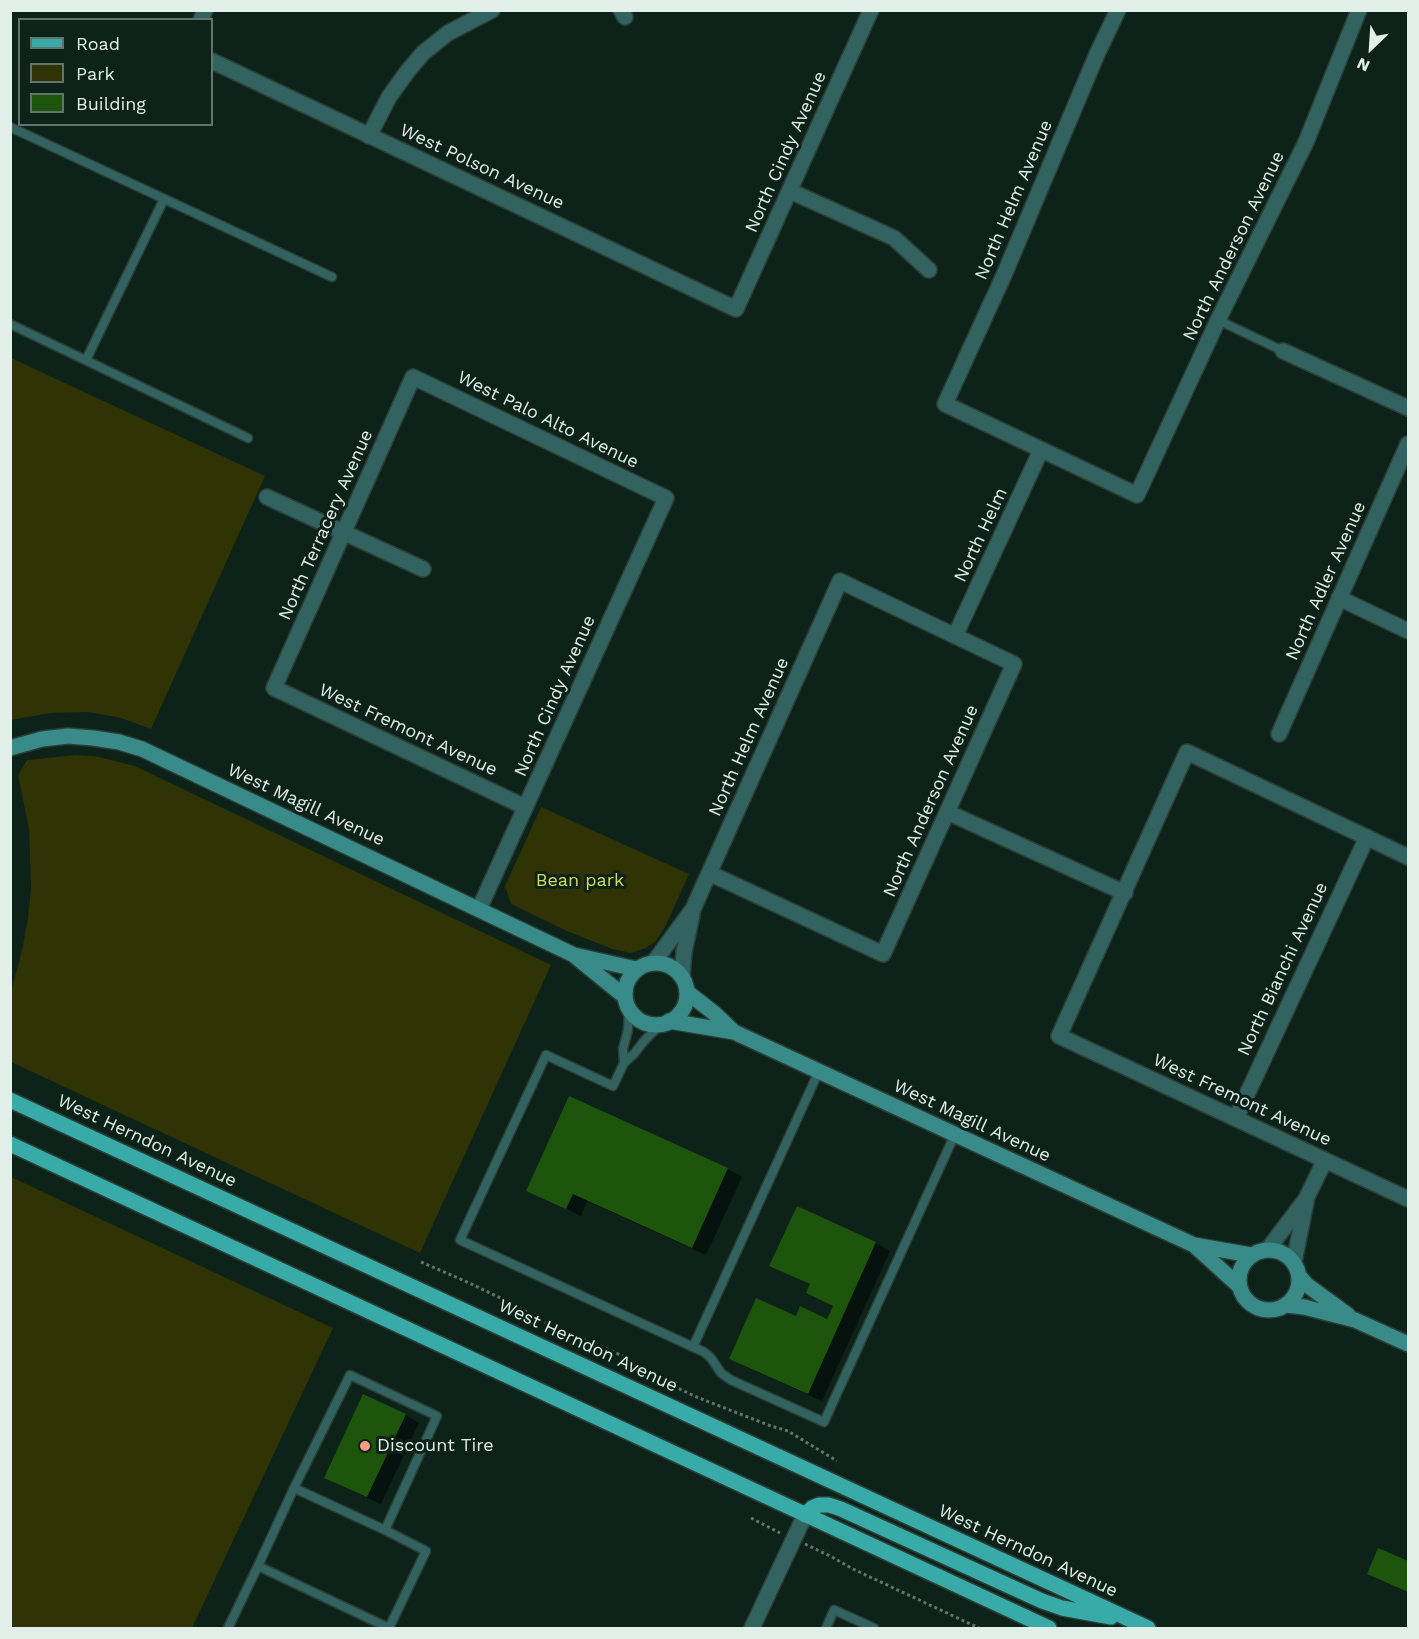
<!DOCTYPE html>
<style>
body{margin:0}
#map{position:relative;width:1419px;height:1639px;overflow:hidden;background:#0d2219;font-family:"Work Sans",sans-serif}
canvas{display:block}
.frame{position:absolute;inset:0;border:12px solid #e2eee8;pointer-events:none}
.legend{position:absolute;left:18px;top:18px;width:195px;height:108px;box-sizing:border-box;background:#0d2219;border:2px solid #62746c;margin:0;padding:8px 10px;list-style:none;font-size:18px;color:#e2eee8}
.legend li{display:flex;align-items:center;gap:12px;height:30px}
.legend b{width:30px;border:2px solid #62746c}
.north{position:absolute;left:1341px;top:18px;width:60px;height:60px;-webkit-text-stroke:4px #0d2219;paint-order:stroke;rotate:205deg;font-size:16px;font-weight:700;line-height:24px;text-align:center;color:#e2eee8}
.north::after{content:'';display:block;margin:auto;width:21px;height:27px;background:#e2eee8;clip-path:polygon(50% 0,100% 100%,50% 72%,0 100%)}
</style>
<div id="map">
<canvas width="1419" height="1639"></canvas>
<div class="frame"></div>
<ul class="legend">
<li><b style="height:8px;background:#38aaa7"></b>Road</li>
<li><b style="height:16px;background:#303303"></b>Park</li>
<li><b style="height:16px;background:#1e550c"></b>Building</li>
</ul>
<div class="north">N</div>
</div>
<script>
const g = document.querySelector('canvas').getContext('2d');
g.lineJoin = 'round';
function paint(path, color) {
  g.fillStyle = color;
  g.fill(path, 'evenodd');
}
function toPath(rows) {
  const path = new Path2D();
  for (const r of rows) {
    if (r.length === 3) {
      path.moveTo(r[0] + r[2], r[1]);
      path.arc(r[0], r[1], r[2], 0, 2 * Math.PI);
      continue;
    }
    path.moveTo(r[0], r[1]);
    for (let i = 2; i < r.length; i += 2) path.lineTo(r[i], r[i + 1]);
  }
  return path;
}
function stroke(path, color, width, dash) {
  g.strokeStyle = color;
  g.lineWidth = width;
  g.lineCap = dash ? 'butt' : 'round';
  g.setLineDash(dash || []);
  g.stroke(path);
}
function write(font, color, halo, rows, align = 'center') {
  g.font = font + ' "Work Sans",sans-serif';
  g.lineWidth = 6;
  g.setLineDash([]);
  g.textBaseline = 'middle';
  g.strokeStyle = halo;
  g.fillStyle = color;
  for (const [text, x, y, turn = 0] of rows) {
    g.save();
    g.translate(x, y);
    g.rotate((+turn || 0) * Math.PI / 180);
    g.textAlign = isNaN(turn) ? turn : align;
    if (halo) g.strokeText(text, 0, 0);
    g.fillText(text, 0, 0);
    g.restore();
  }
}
paint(toPath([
 [11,358,265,476,151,729,121,718,89,712,51,713,11,720],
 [75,755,95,756,135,766,551,965,420,1253,11,1062,11,992,23,946,28,918,31,888,29,829,18,775,27,760],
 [541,807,689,874,666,925,656,941,646,948,631,953,612,949,567,931,511,904,505,886],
 [11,1177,333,1328,192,1628,11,1628]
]), '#303303');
paint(toPath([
 [569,1098,728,1169,742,1177,706,1255,587,1201,581,1216,528,1190],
 [798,1208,876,1243,890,1251,822,1401,744,1366,731,1358,796,1318,828,1322,835,1307,811,1285,771,1265],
 [405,1415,419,1423,381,1504,340,1485,326,1477]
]), '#0007');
paint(toPath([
 [569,1096,728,1168,692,1248,573,1194,566,1209,526,1191],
 [797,1206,876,1242,808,1394,729,1359,756,1298,796,1316,800,1306,827,1319,833,1306,806,1293,810,1284,769,1266],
 [363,1394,406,1414,367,1497,324,1478],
 [1378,1548,1408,1561,1408,1592,1367,1574]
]), '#1e550c');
const lane = toPath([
 [10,127,332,277],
 [1218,320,1283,351],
 [10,324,248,438],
 [86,360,164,199],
 [660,1025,644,1041,634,1054,624,1063,613,1086,546,1055,460,1240,704,1352,711,1358,721,1373,731,1380,824,1422,955,1134],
 [624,1063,623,1049,628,1030,629,1010],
 [693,1347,819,1071],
 [294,1488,350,1375,437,1416,385,1530],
 [258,1566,294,1488,385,1530,426,1551,389,1628],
 [228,1628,258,1566,389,1628],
 [826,1628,834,1610,874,1628]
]);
const street = toPath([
 [621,10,625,17],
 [1118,10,1097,54,1004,275,945,404,1137,495,1218,320,1306,142,1359,10],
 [201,20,205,10],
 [212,61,736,309,871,10],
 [369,136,389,97,407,72,423,53,448,33,492,10],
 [790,191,894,238,929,270],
 [1283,351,1408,408],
 [267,497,423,569],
 [1339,598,1408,631],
 [955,636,1041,450],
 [1279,734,1408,444],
 [947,812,1125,893],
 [1408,857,1187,752,1059,1036,1408,1199],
 [479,909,666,498,413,377,274,688,525,807],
 [654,962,693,909,840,581,1014,664,883,954,709,873],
 [682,977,684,952,692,915],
 [1236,1118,1367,837],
 [1268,1249,1306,1199,1325,1160],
 [1294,1262,1306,1202],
 [752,1628,805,1515]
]);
const secondary = toPath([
 [10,748,42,739,68,736,93,738,119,742,142,749,574,955,636,969],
 [576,957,624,996],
 [656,994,31],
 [687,992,714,1013,734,1032],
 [669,1021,734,1032,1194,1245,1251,1255],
 [1194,1245,1238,1285],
 [1269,1280,30],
 [1299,1276,1307,1285,1348,1315],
 [1286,1305,1304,1307,1355,1320,1408,1344]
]);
const primary = toPath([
 [10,1100,1148,1628],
 [10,1144,1049,1628],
 [805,1515,812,1508,819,1505,829,1505,841,1509,1042,1601,1062,1608,1111,1617]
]);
stroke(lane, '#2b3f36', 11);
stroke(street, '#2b3f36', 18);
stroke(secondary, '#2b3f36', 18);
stroke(primary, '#2b3f36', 18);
stroke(toPath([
 [421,1262,465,1281,513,1304,558,1330,601,1346,625,1357,673,1386,699,1398,771,1426,788,1431,837,1461],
 [751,1518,780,1533],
 [805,1544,832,1557,853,1569,979,1628]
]), '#62746c', 3, [3, 3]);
stroke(lane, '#336361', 8);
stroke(street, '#336361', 15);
stroke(secondary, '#388b88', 15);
stroke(primary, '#38aaa7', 15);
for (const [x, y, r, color] of [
 [365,1446,6,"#f49e89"]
]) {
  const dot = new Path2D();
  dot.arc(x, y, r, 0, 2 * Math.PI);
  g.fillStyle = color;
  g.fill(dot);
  stroke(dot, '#0d2219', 2);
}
write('18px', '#e2eee8', '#0d2219', [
 ["North Cindy Avenue",786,152,-66],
 ["West Polson Avenue",482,167,25],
 ["North Helm Avenue",1014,200,-67],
 ["North Anderson Avenue",1234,246,-64],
 ["West Palo Alto Avenue",548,420,26],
 ["North Terracery Avenue",326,525,-66],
 ["North Helm",981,535,-65],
 ["North Adler Avenue",1326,581,-66],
 ["North Cindy Avenue",555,696,-66],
 ["West Fremont Avenue",408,730,25],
 ["North Helm Avenue",749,737,-66],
 ["North Anderson Avenue",931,801,-66],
 ["West Magill Avenue",306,805,25],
 ["North Bianchi Avenue",1283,969,-65],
 ["West Fremont Avenue",1242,1100,25],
 ["West Magill Avenue",972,1121,25],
 ["West Herndon Avenue",147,1141,25],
 ["West Herndon Avenue",588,1346,25],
 ["West Herndon Avenue",1028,1551,25]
]);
write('18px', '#d1db5f', '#0d2219', [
 ["Bean park",580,881]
]);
write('18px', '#e2eee8', '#0d2219', [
 ["Discount Tire",377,1446]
], 'left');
</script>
